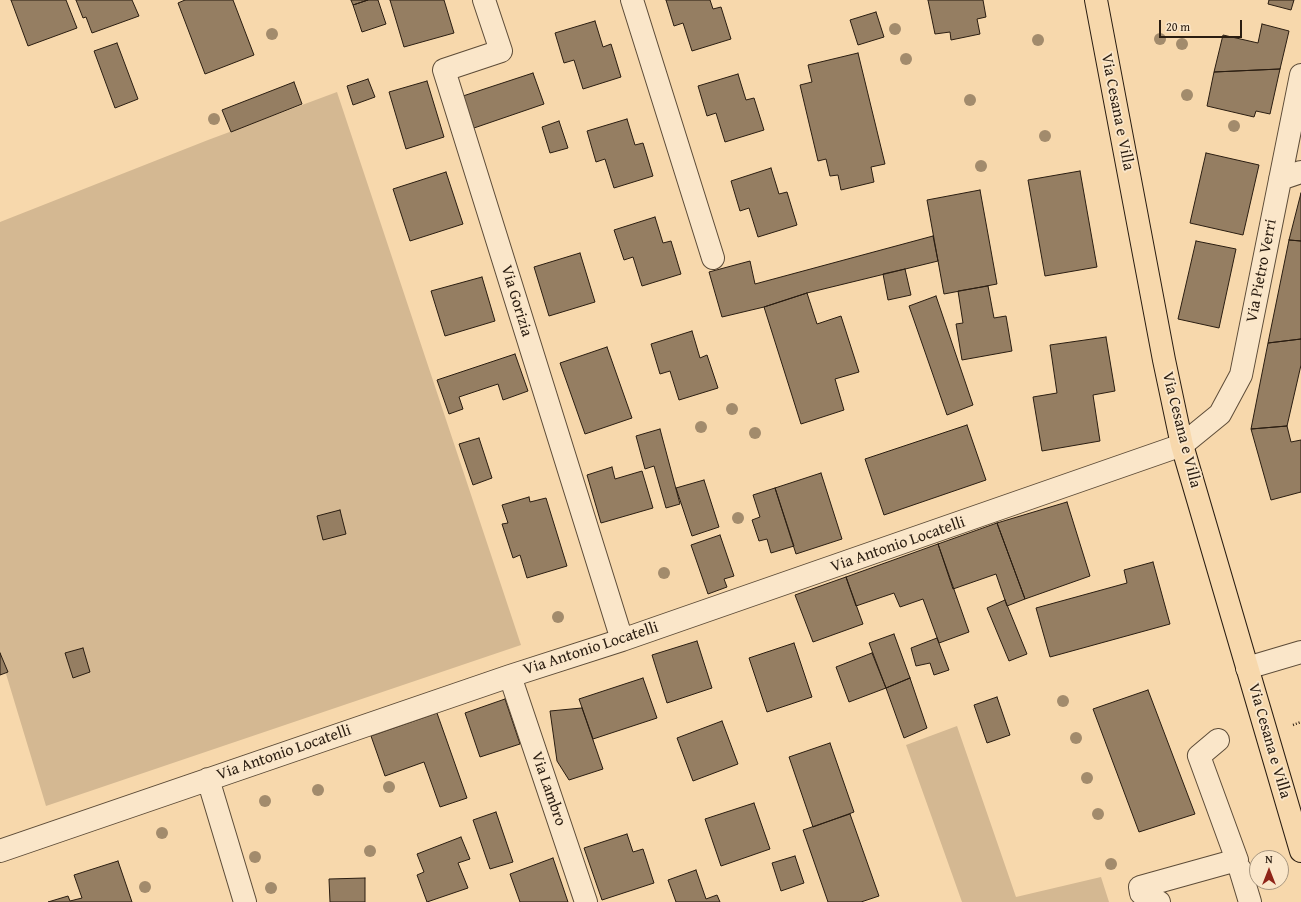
<!DOCTYPE html>
<style>
body{margin:0}
#map{position:relative;width:1301px;height:902px;overflow:hidden;background:#f7d8ac;font-family:"Gentium Book Plus",serif}
canvas{display:block}
.north{position:absolute;left:1249px;top:850px;width:40px;height:40px;box-sizing:border-box;background:#fae6c9;border:1px solid #a7967f;border-radius:50%;rotate:0deg;font-size:11px;font-weight:700;line-height:16px;text-align:center;color:#2a1d11}
.north::after{content:'';display:block;margin:auto;width:14px;height:18px;background:#8f2418;clip-path:polygon(50% 0,100% 100%,50% 72%,0 100%)}
.scale{position:absolute;left:1159px;top:20px;width:83px;height:18px;box-sizing:border-box;border:2px solid #2a1d11;border-top:0;padding-left:5px;font-size:12px;line-height:14px;white-space:nowrap;color:#2a1d11;-webkit-text-stroke:3px #fae6c9;paint-order:stroke}
</style>
<div id="map">
<canvas width="1301" height="902"></canvas>
<div class="north">N</div>
<div class="scale">20 m</div>
</div>
<script>
const g = document.querySelector('canvas').getContext('2d');
g.lineJoin = 'round';
function paint(path, color) {
  g.fillStyle = color;
  g.fill(path, 'evenodd');
}
function toPath(rows) {
  const path = new Path2D();
  for (const r of rows) {
    path.moveTo(r[0], r[1]);
    for (let i = 2; i < r.length; i += 2) path.lineTo(r[i], r[i + 1]);
  }
  return path;
}
function stroke(path, color, width, dash) {
  g.strokeStyle = color;
  g.lineWidth = width;
  g.lineCap = dash ? 'butt' : 'round';
  g.setLineDash(dash || []);
  g.stroke(path);
}
function write(font, color, halo, rows, align = 'center') {
  g.font = font + ' "Gentium Book Plus",serif';
  g.lineWidth = 3.5;
  g.setLineDash([]);
  g.textBaseline = 'middle';
  g.strokeStyle = halo;
  g.fillStyle = color;
  for (const [text, x, y, turn = 0] of rows) {
    g.save();
    g.translate(x, y);
    g.rotate((+turn || 0) * Math.PI / 180);
    g.textAlign = isNaN(turn) ? turn : align;
    if (halo) g.strokeText(text, 0, 0);
    g.fillText(text, 0, 0);
    g.restore();
  }
}
paint(toPath([
 [337,92,521,645,46,806,0,654,0,222,208,140],
 [957,726,1016,897,1101,877,1109,902,962,902,906,745]
]), '#d4b892');
const building = toPath([
 [11,0,66,0,77,28,28,46,11,0],
 [76,0,132,0,139,16,92,33,86,17,83,18,76,0],
 [185,0,233,0,254,55,205,74,178,3,185,0],
 [351,0,368,0,353,5,351,0],
 [368,0,378,0,386,24,362,32,353,5,368,0],
 [390,0,444,0,454,33,404,47,390,0],
 [666,0,710,0,713,9,721,7,731,39,692,51,683,23,674,26,666,0],
 [928,0,983,0,986,17,977,19,980,34,951,40,950,32,935,34,928,0],
 [1269,0,1294,0,1291,10,1268,4,1269,0],
 [876,12,884,37,858,45,850,20,876,12],
 [595,21,603,47,611,44,621,77,583,89,574,60,564,63,555,33,595,21],
 [1262,24,1289,31,1280,69,1214,72,1223,35,1258,43,1262,24],
 [117,43,138,99,115,108,94,51,117,43],
 [858,53,885,164,871,167,874,182,841,190,838,175,830,176,826,159,818,161,800,85,812,82,808,65,858,53],
 [1280,69,1270,114,1256,111,1254,117,1207,106,1214,72,1280,69],
 [533,73,544,104,474,128,463,96,533,73],
 [738,74,746,100,754,98,764,130,725,142,716,113,707,116,698,86,738,74],
 [368,79,375,97,353,105,347,86,368,79],
 [427,81,444,137,406,149,389,92,427,81],
 [294,82,302,104,231,132,222,110,294,82],
 [627,119,635,145,643,143,653,176,614,188,605,159,596,162,587,131,627,119],
 [559,121,568,148,550,153,542,127,559,121],
 [1206,153,1259,165,1243,235,1190,223,1206,153],
 [771,168,779,194,787,192,797,225,758,237,749,208,740,211,731,181,771,168],
 [1080,171,1097,267,1045,276,1028,180,1080,171],
 [446,172,463,224,410,241,393,189,446,172],
 [980,190,997,284,944,294,927,200,980,190],
 [1301,193,1301,241,1289,240,1301,193],
 [655,217,663,243,671,241,681,274,642,286,633,257,624,260,614,230,655,217],
 [933,236,938,261,807,293,764,307,722,317,709,272,750,261,755,284,933,236],
 [1289,240,1301,241,1301,339,1268,343,1289,240],
 [1196,241,1236,249,1219,328,1178,319,1196,241],
 [580,253,595,302,549,316,534,267,580,253],
 [905,269,911,295,888,300,883,274,905,269],
 [482,277,495,321,445,336,431,291,482,277],
 [988,286,994,318,1006,316,1012,351,962,360,956,324,963,323,958,291,988,286],
 [807,293,817,324,841,316,859,372,835,379,844,410,801,424,764,307,807,293],
 [936,296,973,405,947,415,909,306,936,296],
 [692,331,700,358,707,355,718,388,679,400,670,371,660,374,651,344,692,331],
 [1106,337,1115,391,1093,395,1100,441,1042,451,1033,397,1057,393,1050,345,1106,337],
 [1301,339,1301,365,1287,426,1251,429,1268,343,1301,339],
 [607,347,632,418,585,434,560,363,607,347],
 [515,354,528,391,503,400,498,384,459,397,463,409,449,414,437,380,515,354],
 [967,425,986,480,884,515,865,459,967,425],
 [1287,426,1291,442,1301,440,1301,492,1271,500,1251,429,1287,426],
 [660,429,680,504,666,508,654,466,645,469,636,436,660,429],
 [479,438,492,478,473,485,459,444,479,438],
 [612,467,615,479,642,471,653,508,601,523,587,475,612,467],
 [821,473,842,539,796,554,775,488,821,473],
 [704,480,719,527,692,536,676,488,704,480],
 [775,488,794,546,771,553,767,539,759,541,752,520,760,517,753,495,775,488],
 [529,497,530,502,546,498,567,566,527,578,520,555,513,558,502,524,508,523,502,505,529,497],
 [1067,502,1090,576,1025,599,997,523,1067,502],
 [340,510,346,534,323,540,317,516,340,510],
 [997,523,1025,599,1007,606,996,574,953,589,938,544,997,523],
 [720,535,734,576,724,579,727,587,708,594,691,545,720,535],
 [938,544,969,632,939,643,923,599,900,607,894,593,856,606,846,577,938,544],
 [1153,562,1170,624,1050,657,1036,608,1127,583,1124,570,1153,562],
 [846,577,863,624,813,642,795,595,846,577],
 [1005,600,1027,654,1009,661,987,608,1005,600],
 [894,634,910,678,886,688,869,643,894,634],
 [937,638,949,670,934,675,930,663,916,666,911,648,937,638],
 [697,641,712,688,667,703,652,655,697,641],
 [794,643,812,697,767,712,749,658,794,643],
 [83,648,90,672,73,678,65,653,83,648],
 [0,653,8,672,0,675,0,653],
 [872,653,886,688,849,702,836,667,872,653],
 [643,678,657,718,593,739,579,699,643,678],
 [910,678,927,728,904,738,886,688,910,678],
 [1148,690,1195,814,1139,832,1093,709,1148,690],
 [997,697,1010,735,987,743,974,705,997,697],
 [505,699,520,744,480,757,465,713,505,699],
 [582,708,603,769,569,780,557,761,550,711,582,708],
 [437,713,467,798,440,807,424,762,385,776,371,736,437,713],
 [722,721,738,764,693,781,677,738,722,721],
 [830,743,854,812,813,827,789,757,830,743],
 [754,803,770,849,721,866,705,819,754,803],
 [496,812,513,862,490,869,473,820,496,812],
 [850,814,879,896,861,902,828,902,803,830,850,814],
 [627,834,633,852,643,849,654,883,602,900,584,848,627,834],
 [461,837,470,859,458,863,468,888,427,902,417,875,424,872,417,854,461,837],
 [795,856,804,883,781,891,772,863,795,856],
 [553,858,568,902,520,902,510,874,553,858],
 [118,861,132,902,48,902,68,896,70,901,82,898,74,875,118,861],
 [696,870,706,899,717,895,720,902,676,902,668,880,696,870],
 [365,878,365,902,330,902,329,879,365,878]
]);
paint(building, '#957e62');
stroke(building, '#2a1d11', 1);
const minor = toPath([
 [484,0,501,51,444,70,622,640],
 [632,0,713,258],
 [1280,179,1301,172],
 [1247,668,1301,652],
 [510,676,586,902],
 [208,779,245,902],
 [0,851,510,676,622,640,1182,445,1220,414,1241,375,1301,75],
 [1240,869,1250,902],
 [1159,902,1141,893,1140,887,1237,860,1199,756,1218,740]
]);
const major = toPath([
 [1096,0,1164,360,1182,445,1301,851]
]);
stroke(minor, '#5d4c38', 24);
stroke(major, '#2a1d11', 24);
stroke(toPath([
 [1293,725,1301,722]
]), '#2a1d11', 2.5, [1, 2]);
stroke(minor, '#fae6c9', 22);
stroke(major, '#f7d8ac', 22);
g.fillStyle = '#a28b6c';
for (const [x, y] of [
 [895,29],
 [272,34],
 [1160,39],
 [1038,40],
 [1182,44],
 [906,59],
 [1187,95],
 [970,100],
 [214,119],
 [1234,126],
 [1045,136],
 [981,166],
 [732,409],
 [701,427],
 [755,433],
 [738,518],
 [664,573],
 [558,617],
 [1063,701],
 [1076,738],
 [1087,778],
 [389,787],
 [318,790],
 [265,801],
 [1098,814],
 [162,833],
 [370,851],
 [255,857],
 [1111,864],
 [145,887],
 [271,888]
]) {
  g.beginPath();
  g.arc(x, y, 6, 0, 2 * Math.PI);
  g.fill();
}
write('16px', '#2a1d11', '#fae6c9', [
 ["Via Cesana e Villa",1117,112,79],
 ["Via Pietro Verri",1262,271,-79],
 ["Via Gorizia",516,301,73],
 ["Via Cesana e Villa",1181,430,76],
 ["Via Antonio Locatelli",898,545,-19],
 ["Via Antonio Locatelli",591,649,-18],
 ["Via Cesana e Villa",1269,741,74],
 ["Via Antonio Locatelli",284,753,-19],
 ["Via Lambro",548,789,71]
]);
</script>
